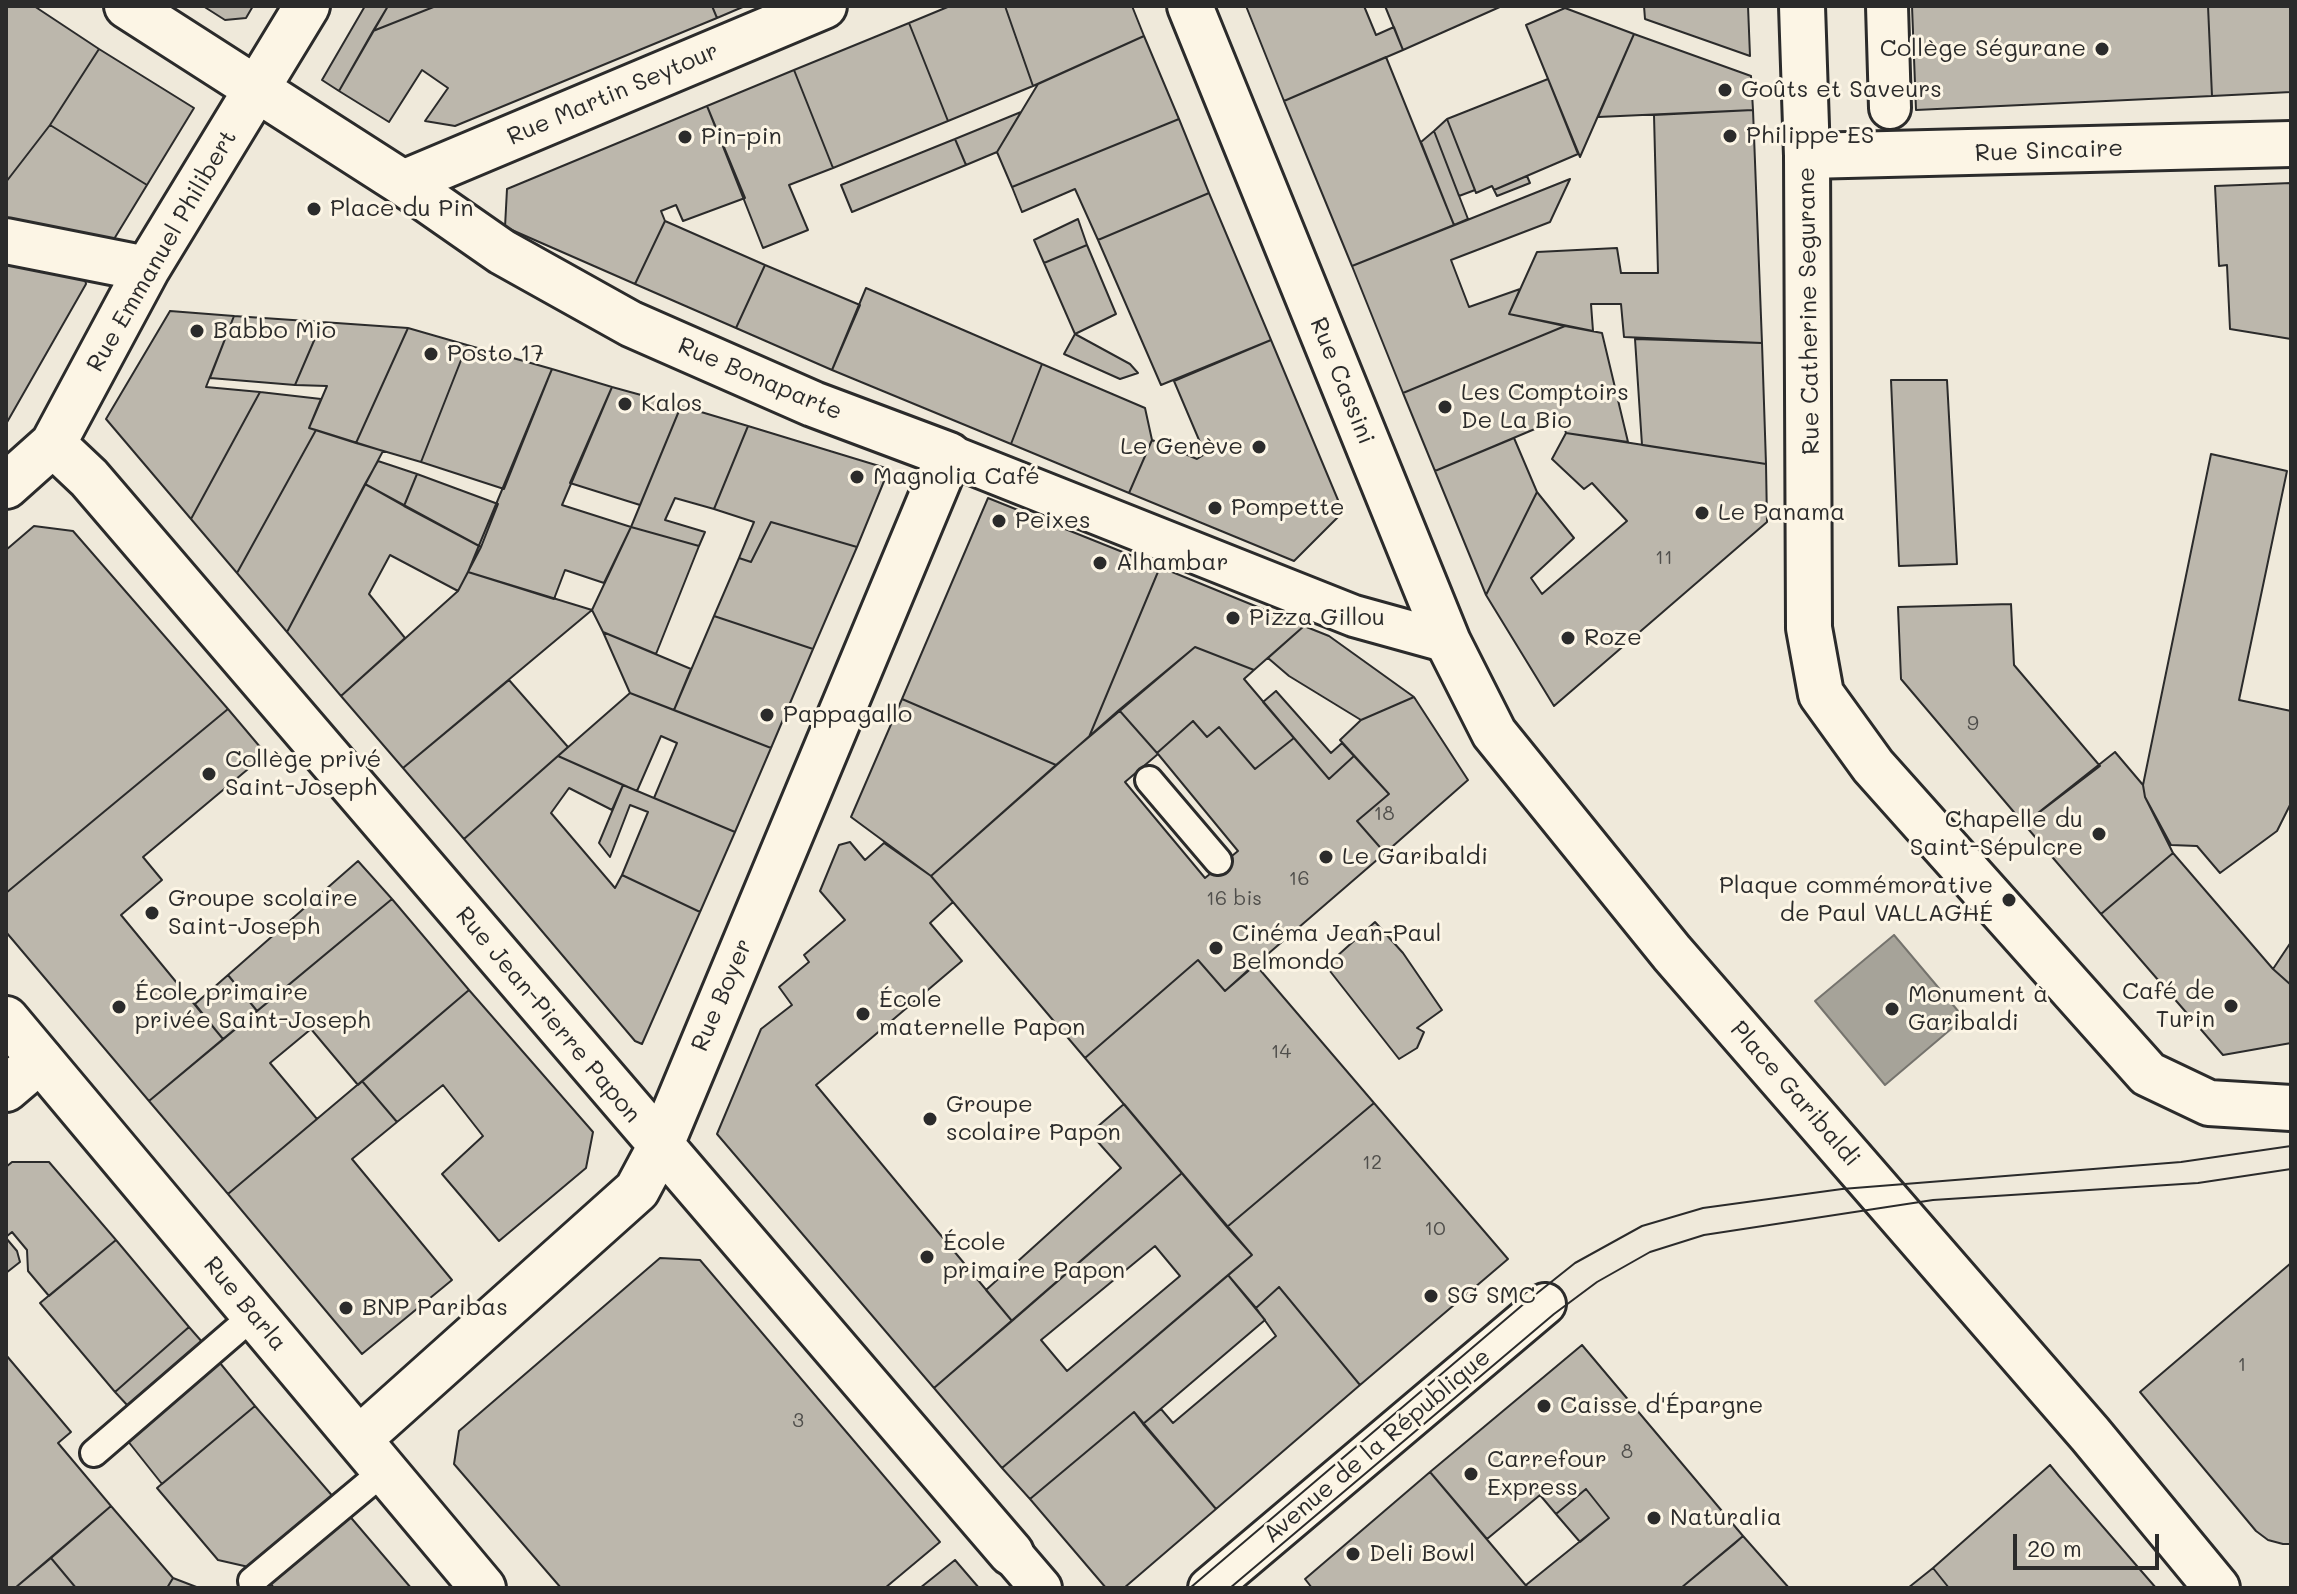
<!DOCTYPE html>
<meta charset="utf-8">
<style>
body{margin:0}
#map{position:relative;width:2297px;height:1594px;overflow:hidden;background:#efe9da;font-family:Mali,sans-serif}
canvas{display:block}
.frame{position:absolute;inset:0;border:8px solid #2b2b2b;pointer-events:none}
.scale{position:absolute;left:2013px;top:1534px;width:146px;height:36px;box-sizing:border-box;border:4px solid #2b2b2b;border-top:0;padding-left:10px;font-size:24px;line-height:28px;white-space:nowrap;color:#2b2b2b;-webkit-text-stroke:6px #fcf5e5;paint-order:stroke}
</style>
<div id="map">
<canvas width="2297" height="1594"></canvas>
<div class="frame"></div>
<div class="scale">20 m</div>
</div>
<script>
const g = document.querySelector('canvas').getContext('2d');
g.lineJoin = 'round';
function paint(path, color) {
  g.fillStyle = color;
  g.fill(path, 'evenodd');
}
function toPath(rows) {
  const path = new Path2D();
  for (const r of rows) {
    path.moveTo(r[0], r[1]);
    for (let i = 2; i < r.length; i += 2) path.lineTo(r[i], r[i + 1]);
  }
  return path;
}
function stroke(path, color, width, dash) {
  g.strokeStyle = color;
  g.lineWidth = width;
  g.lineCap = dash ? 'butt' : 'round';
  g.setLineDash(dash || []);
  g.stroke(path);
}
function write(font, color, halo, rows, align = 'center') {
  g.font = font + ' Mali,sans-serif';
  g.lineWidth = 6;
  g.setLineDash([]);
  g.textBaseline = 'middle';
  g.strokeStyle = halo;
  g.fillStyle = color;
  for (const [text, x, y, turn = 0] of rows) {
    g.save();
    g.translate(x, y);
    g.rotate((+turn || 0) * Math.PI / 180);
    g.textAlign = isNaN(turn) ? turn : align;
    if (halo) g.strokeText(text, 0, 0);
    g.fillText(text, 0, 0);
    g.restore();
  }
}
const water = toPath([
 [1894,935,1964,1018,1885,1085,1815,1001,1894,935]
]);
paint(water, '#a6a399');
stroke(water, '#75736d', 2);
const building = toPath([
 [6,6,34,6,99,49,50,125,6,182,6,6],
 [203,6,253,6,246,18,225,20,203,6],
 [365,6,388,6,339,91,322,80,365,6],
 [388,6,436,6,373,31,388,6],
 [436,6,712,6,717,18,455,126,425,121,448,88,422,70,389,122,339,91,373,31,436,6],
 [712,6,745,6,717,18,712,6],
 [950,6,1005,6,1033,86,948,121,909,23,950,6],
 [1005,6,1132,6,1144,36,1033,86,1005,6],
 [1246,6,1364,6,1376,35,1394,27,1403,50,1284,101,1246,6],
 [1385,6,1502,6,1403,50,1385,6],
 [1644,6,1748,6,1750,56,1645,19,1644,6],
 [1912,6,2208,6,2212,96,1916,110,1912,6],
 [2208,6,2291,6,2291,92,2212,96,2208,6],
 [1565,8,1634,34,1580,157,1526,25,1565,8],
 [909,23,948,121,833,168,794,70,909,23],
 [1634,34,1751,76,1753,110,1598,117,1634,34],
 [1144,36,1179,119,1012,187,997,152,1038,84,1144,36],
 [99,49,194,108,147,185,50,125,99,49],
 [1386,57,1454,225,1352,266,1284,101,1386,57],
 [794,70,833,168,789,185,808,230,763,248,707,106,794,70],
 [1548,79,1578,154,1494,190,1492,186,1476,193,1447,119,1548,79],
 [707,106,745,198,683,221,676,205,661,211,665,221,635,284,505,227,507,189,707,106],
 [1753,110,1762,343,1624,337,1621,304,1591,304,1593,331,1509,314,1537,252,1617,248,1621,273,1658,273,1654,115,1753,110],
 [1021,112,997,152,966,165,955,139,1021,112],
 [1179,119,1209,193,1098,240,1075,189,1022,212,1012,187,1179,119],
 [1447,119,1475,190,1459,196,1434,131,1447,119],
 [50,125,147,185,111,244,6,221,6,182,50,125],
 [1434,131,1468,219,1454,225,1421,142,1434,131],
 [955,139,966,165,852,212,841,185,955,139],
 [1527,176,1530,183,1497,196,1494,190,1527,176],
 [1570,179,1550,222,1451,260,1469,307,1520,289,1509,314,1565,326,1403,393,1352,266,1570,179],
 [2291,183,2291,339,2230,329,2227,265,2219,266,2215,186,2291,183],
 [1209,193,1271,340,1161,385,1098,240,1209,193],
 [1078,219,1087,245,1044,263,1034,240,1078,219],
 [665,221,765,265,736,328,635,284,665,221],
 [1087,245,1116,314,1075,334,1044,263,1087,245],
 [6,263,85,279,86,284,6,424,6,263],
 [765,265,860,305,832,370,736,328,765,265],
 [866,288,1042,364,1011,444,832,370,866,288],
 [170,311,234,316,206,387,260,392,191,519,106,419,170,311],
 [234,316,322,322,295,385,210,378,234,316],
 [322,322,408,328,356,443,309,428,327,386,295,385,322,322],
 [1565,326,1602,333,1628,442,1566,433,1561,418,1435,471,1403,393,1565,326],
 [408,328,467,345,421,462,356,443,408,328],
 [1075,334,1130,364,1138,373,1120,379,1064,354,1075,334],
 [1635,339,1762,343,1766,464,1642,445,1635,339],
 [1271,340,1343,512,1294,561,1129,493,1152,440,1197,459,1205,454,1174,381,1271,340],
 [467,345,552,369,504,489,421,462,467,345],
 [1042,364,1145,408,1152,440,1129,493,1011,444,1042,364],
 [552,369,612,387,562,505,631,527,604,583,565,570,554,599,468,572,552,369],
 [1891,380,1947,380,1957,564,1899,566,1891,380],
 [612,387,681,406,640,505,570,483,612,387],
 [260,392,321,399,309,428,316,430,237,573,191,519,260,392],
 [681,406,748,426,714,509,675,498,665,520,705,532,699,546,631,527,681,406],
 [748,426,889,469,857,547,771,522,751,562,739,558,754,522,714,509,748,426],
 [316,430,383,451,287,632,237,573,316,430],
 [1566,433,1766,464,1767,522,1554,706,1486,595,1537,492,1574,538,1531,578,1542,594,1627,521,1592,483,1584,489,1552,459,1566,433],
 [1514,438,1537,492,1486,595,1435,471,1514,438],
 [2211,454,2287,471,2239,700,2291,711,2291,803,2277,831,2220,873,2197,846,2171,845,2145,797,2143,785,2211,454],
 [378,461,417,474,404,506,365,484,378,461],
 [417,474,498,504,481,547,404,506,417,474],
 [365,484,481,547,458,591,390,555,369,594,405,638,341,696,287,632,365,484],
 [988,498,1160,567,1089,737,1056,765,902,699,988,498],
 [771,522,857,547,813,649,714,616,739,558,751,562,771,522],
 [34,526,73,531,228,709,6,893,6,550,34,526],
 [631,527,699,546,656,654,603,632,592,610,631,527],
 [1160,567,1304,626,1254,670,1195,647,1089,737,1160,567],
 [468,572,592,610,403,768,341,696,458,591,468,572],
 [2011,604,2014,665,2100,766,2024,824,1901,679,1898,607,2011,604],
 [714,616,813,649,771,748,674,710,714,616],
 [1304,626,1329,636,1414,697,1361,720,1289,676,1268,658,1304,626],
 [603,632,691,669,674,710,630,693,603,632],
 [1195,647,1254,670,1244,679,1294,738,1255,769,1219,727,1207,737,1193,721,1157,753,1119,710,1195,647],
 [509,680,568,747,464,839,403,768,509,680],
 [1276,691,1331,753,1342,743,1354,756,1329,779,1263,702,1276,691],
 [630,693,771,748,735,832,654,798,677,743,661,736,637,791,558,756,630,693],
 [1414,697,1468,780,1385,853,1357,821,1389,794,1340,740,1361,720,1414,697],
 [902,699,1056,765,931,876,851,817,902,699],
 [228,709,266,754,143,857,162,880,121,915,223,1039,149,1101,6,932,6,893,228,709],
 [1119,710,1157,753,1193,721,1207,737,1219,727,1255,769,1294,738,1329,779,1354,756,1389,794,1357,821,1385,853,1225,991,1198,960,1085,1058,931,876,1119,710],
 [1158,754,1238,851,1205,878,1125,782,1158,754],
 [2115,752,2143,785,2145,797,2173,853,2101,914,2024,824,2115,752],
 [558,756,623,785,612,810,569,788,551,813,615,888,622,875,700,912,642,1044,635,1041,464,839,558,756],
 [623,785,735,832,700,912,622,875,648,812,630,805,610,857,599,843,623,785],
 [850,842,865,860,884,843,931,876,953,902,930,923,962,961,816,1085,1012,1321,934,1388,717,1134,761,1029,792,1005,779,987,809,962,804,955,845,920,820,891,839,845,850,842],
 [2173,853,2273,969,2291,985,2291,1043,2223,1055,2101,914,2173,853],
 [358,861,392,899,257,1011,228,975,358,861],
 [392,899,469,990,358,1085,311,1029,270,1063,317,1119,228,1194,149,1101,392,899],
 [1375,922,1403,953,1442,1010,1417,1028,1424,1032,1417,1048,1399,1059,1326,966,1375,922],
 [2291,942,2291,985,2273,969,2291,942],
 [1198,960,1225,991,1255,964,1374,1103,1227,1227,1085,1058,1198,960],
 [228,975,257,1011,223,1039,195,1004,228,975],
 [469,990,593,1132,586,1168,499,1241,442,1174,483,1136,443,1085,397,1122,362,1081,469,990],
 [362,1081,397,1122,352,1159,452,1280,362,1354,228,1194,362,1081],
 [1374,1103,1508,1259,1360,1385,1279,1287,1256,1308,1228,1275,1252,1255,1227,1227,1374,1103],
 [1124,1104,1182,1173,1012,1321,986,1290,1121,1168,1090,1133,1124,1104],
 [12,1162,49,1162,116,1240,49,1296,28,1271,27,1250,12,1232,6,1237,6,1167,12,1162],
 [1182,1173,1252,1255,1002,1468,934,1388,1182,1173],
 [1155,1246,1180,1276,1067,1371,1041,1340,1155,1246],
 [6,1238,17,1251,20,1262,6,1273,6,1238],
 [116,1240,189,1327,115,1392,40,1303,116,1240],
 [660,1258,700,1260,940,1542,885,1588,561,1588,454,1464,459,1431,660,1258],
 [2291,1263,2291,1544,2283,1544,2268,1540,2256,1531,2140,1392,2291,1263],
 [1228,1275,1265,1320,1143,1424,1134,1412,1030,1499,1002,1468,1228,1275],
 [1279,1287,1360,1385,1216,1509,1143,1424,1161,1409,1173,1423,1276,1336,1256,1308,1279,1287],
 [189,1327,203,1343,128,1406,115,1392,189,1327],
 [1582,1345,1743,1536,1681,1588,1528,1588,1526,1585,1609,1518,1586,1489,1556,1514,1540,1495,1487,1539,1430,1472,1582,1345],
 [6,1355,71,1432,58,1443,111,1506,15,1588,6,1588,6,1355],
 [220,1363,255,1406,162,1484,127,1440,220,1363],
 [255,1406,335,1499,253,1568,218,1560,157,1488,255,1406],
 [1134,1412,1216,1509,1124,1588,1106,1588,1030,1499,1134,1412],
 [2050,1465,2059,1476,2156,1588,1949,1588,1933,1568,2050,1465],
 [1430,1472,1528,1588,1312,1588,1305,1579,1430,1472],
 [1586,1489,1609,1518,1580,1542,1556,1514,1586,1489],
 [111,1506,173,1578,167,1588,76,1588,51,1558,111,1506],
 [347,1513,411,1588,274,1588,268,1580,347,1513],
 [1743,1536,1789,1588,1681,1588,1734,1544,1743,1536],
 [51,1558,76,1588,15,1588,51,1558],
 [955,1560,979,1588,920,1588,955,1560],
 [1933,1568,1949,1588,1908,1588,1933,1568],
 [173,1578,199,1588,167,1588,173,1578]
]);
paint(building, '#bcb7ac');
stroke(building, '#2b2b2b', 2);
const service = toPath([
 [1149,780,1218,861],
 [94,1453,254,1315],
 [252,1581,385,1470]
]);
const pedestrian = toPath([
 [1887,6,1890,108],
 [949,455,1354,616,1448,642],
 [1011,1553,1041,1588],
 [1209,1588,1545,1304]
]);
const minor = toPath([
 [127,6,403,183,502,252,631,324,813,404,949,455,660,1147,637,1190,359,1439],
 [1807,156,2291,144],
 [403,183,824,6],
 [6,241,147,269],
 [53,444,89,478,1011,1553],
 [6,486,53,444,147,269,307,6],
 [6,1089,40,1060]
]);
const tertiary = toPath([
 [1802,6,1807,156,1809,628,1821,694,1873,766,2148,1074,2209,1103,2291,1108]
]);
const secondary = toPath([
 [1190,6,1448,642,1494,733,1672,953,2090,1434,2217,1588]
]);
const primary = toPath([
 [6,1019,483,1588]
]);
stroke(service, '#2b2b2b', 32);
stroke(pedestrian, '#2b2b2b', 46);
stroke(minor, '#2b2b2b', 50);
stroke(tertiary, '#2b2b2b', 50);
stroke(secondary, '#2b2b2b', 50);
stroke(primary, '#2b2b2b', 50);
stroke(service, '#fcf5e5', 26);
stroke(pedestrian, '#fcf5e5', 40);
stroke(minor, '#fcf5e5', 44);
stroke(tertiary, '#fcf5e5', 44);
stroke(secondary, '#fcf5e5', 44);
stroke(primary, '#fcf5e5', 44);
stroke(toPath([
 [1190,1588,1526,1302,1575,1263,1642,1226,1703,1208,1842,1189,2181,1162,2291,1146],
 [1230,1588,1554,1314,1597,1282,1650,1252,1704,1235,1933,1200,2198,1183,2291,1169]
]), '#2b2b2b', 2);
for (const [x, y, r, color] of [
 [2102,49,8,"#2b2b2b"],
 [1725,90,8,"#2b2b2b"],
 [1730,136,8,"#2b2b2b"],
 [685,137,8,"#2b2b2b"],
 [314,209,8,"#2b2b2b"],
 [197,331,8,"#2b2b2b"],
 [431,354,8,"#2b2b2b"],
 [625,404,8,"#2b2b2b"],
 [1445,407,8,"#2b2b2b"],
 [1259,447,8,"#2b2b2b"],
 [857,477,8,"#2b2b2b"],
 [1215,508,8,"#2b2b2b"],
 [1702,513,8,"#2b2b2b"],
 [999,521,8,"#2b2b2b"],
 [1100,563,8,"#2b2b2b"],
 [1233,618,8,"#2b2b2b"],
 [1568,638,8,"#2b2b2b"],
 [767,715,8,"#2b2b2b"],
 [209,774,8,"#2b2b2b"],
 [2099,834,8,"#2b2b2b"],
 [1326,857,8,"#2b2b2b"],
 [2009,900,8,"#2b2b2b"],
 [152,913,8,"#2b2b2b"],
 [1216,948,8,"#2b2b2b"],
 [2231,1006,8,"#2b2b2b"],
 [119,1007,8,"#2b2b2b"],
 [1892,1009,8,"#2b2b2b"],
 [863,1014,8,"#2b2b2b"],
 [930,1119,8,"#2b2b2b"],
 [927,1257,8,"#2b2b2b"],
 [1431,1296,8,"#2b2b2b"],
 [346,1308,8,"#2b2b2b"],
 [1544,1406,8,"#2b2b2b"],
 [1471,1474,8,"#2b2b2b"],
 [1654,1518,8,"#2b2b2b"],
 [1353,1554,8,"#2b2b2b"]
]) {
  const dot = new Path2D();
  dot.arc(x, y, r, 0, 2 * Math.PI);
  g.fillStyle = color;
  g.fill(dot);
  stroke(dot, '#fcf5e5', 3);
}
write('20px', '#4f4e4b', null, [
 ["11",1664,558],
 ["9",1973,724],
 ["18",1384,814],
 ["16",1299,879],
 ["16 bis",1234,899],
 ["14",1281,1052],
 ["12",1372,1163],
 ["10",1435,1229],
 ["1",2242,1365],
 ["3",798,1421],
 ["8",1627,1452]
]);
write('24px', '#2b2b2b', '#fcf5e5', [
 ["Collège Ségurane",2086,49,"right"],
 ["Goûts et Saveurs",1741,90],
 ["Philippe ES",1746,136],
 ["Pin-pin",701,137],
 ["Place du Pin",330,209],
 ["Babbo Mio",213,331],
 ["Posto 17",447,354],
 ["Les Comptoirs",1461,393],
 ["De La Bio",1461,421],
 ["Kalos",641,404],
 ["Le Genève",1243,447,"right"],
 ["Magnolia Café",873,477],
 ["Pompette",1231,508],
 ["Le Panama",1718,513],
 ["Peixes",1015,521],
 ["Alhambar",1116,563],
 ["Pizza Gillou",1249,618],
 ["Roze",1584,638],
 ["Pappagallo",783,715],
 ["Collège privé",225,760],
 ["Saint-Joseph",225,788],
 ["Chapelle du",2083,820,"right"],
 ["Saint-Sépulcre",2083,848,"right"],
 ["Le Garibaldi",1342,857],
 ["Plaque commémorative",1993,886,"right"],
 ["de Paul VALLAGHÉ",1993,914,"right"],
 ["Groupe scolaire",168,899],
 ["Saint-Joseph",168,927],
 ["Cinéma Jean-Paul",1232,934],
 ["Belmondo",1232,962],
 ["Café de",2215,992,"right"],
 ["Turin",2215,1020,"right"],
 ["École primaire",135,993],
 ["privée Saint-Joseph",135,1021],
 ["Monument à",1908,995],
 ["Garibaldi",1908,1023],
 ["École",879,1000],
 ["maternelle Papon",879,1028],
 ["Groupe",946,1105],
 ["scolaire Papon",946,1133],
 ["École",943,1243],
 ["primaire Papon",943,1271],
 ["SG SMC",1447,1296],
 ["BNP Paribas",362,1308],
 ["Caisse d'Épargne",1560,1406],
 ["Carrefour",1487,1460],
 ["Express",1487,1488],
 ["Naturalia",1670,1518],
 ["Deli Bowl",1369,1554]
], 'left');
write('24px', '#2b2b2b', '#fcf5e5', [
 ["Rue Martin Seytour",613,94,-23],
 ["Rue Sincaire",2049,151,-2],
 ["Rue Emmanuel Philibert",162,251,-60],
 ["Rue Catherine Segurane",1809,311,-91],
 ["Rue Bonaparte",760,379,23],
 ["Rue Cassini",1342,381,68],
 ["Rue Boyer",722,995,-67],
 ["Rue Jean-Pierre Papon",548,1015,50],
 ["Place Garibaldi",1795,1094,49],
 ["Rue Barla",245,1304,50],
 ["Avenue de la République",1377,1446,-40]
]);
</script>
